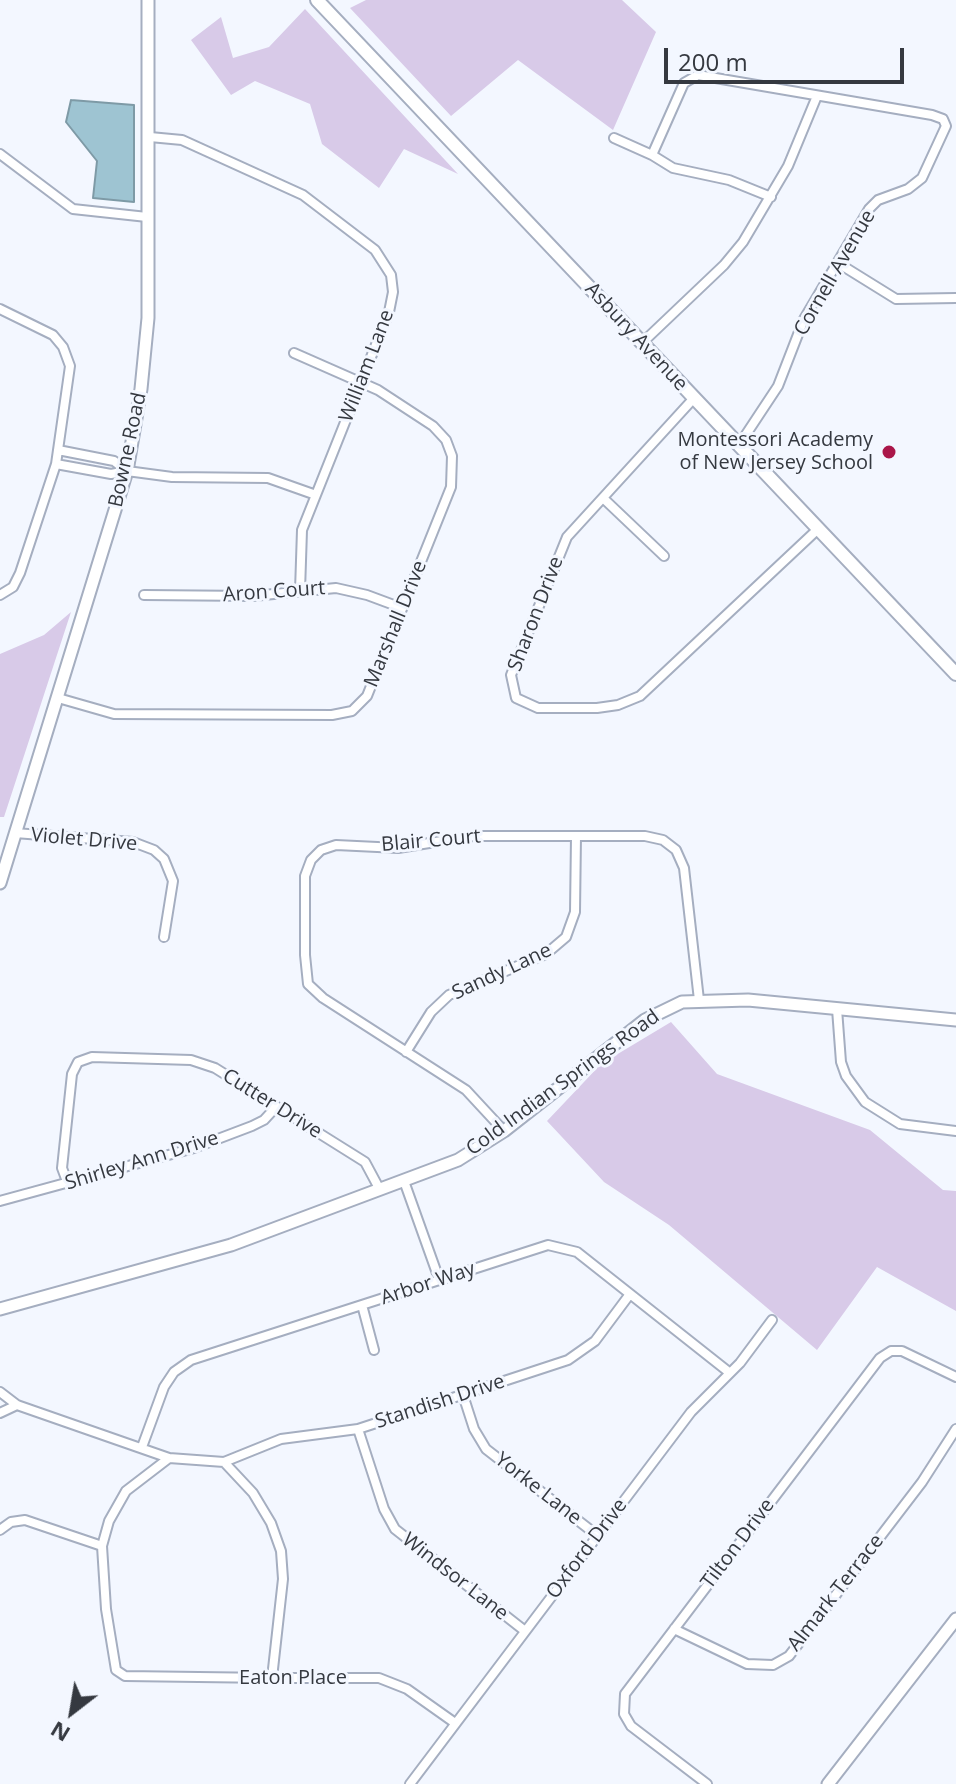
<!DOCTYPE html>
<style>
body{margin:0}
#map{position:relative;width:956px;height:1784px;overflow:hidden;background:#f3f7ff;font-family:"Open Sans",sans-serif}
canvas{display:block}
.north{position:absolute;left:32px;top:1672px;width:80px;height:80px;-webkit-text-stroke:6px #f3f7ff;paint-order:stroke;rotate:211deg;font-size:22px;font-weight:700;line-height:32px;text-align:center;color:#353940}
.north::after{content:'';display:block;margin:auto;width:28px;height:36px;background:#353940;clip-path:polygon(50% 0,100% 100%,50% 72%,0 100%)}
.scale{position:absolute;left:664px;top:48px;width:240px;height:36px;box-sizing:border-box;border:4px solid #353940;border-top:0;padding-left:10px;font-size:24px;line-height:28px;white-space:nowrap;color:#353940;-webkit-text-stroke:6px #f3f7ff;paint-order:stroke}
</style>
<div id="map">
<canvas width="956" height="1784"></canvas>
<div class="north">N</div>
<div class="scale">200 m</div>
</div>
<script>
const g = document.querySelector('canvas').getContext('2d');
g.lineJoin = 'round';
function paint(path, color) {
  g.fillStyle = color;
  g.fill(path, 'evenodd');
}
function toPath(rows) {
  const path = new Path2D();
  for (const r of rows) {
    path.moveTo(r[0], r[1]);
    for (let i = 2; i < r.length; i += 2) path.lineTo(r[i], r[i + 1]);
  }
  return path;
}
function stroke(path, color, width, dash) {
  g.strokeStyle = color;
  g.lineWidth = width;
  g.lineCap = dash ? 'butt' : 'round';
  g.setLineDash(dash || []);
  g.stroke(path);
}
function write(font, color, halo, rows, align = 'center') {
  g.font = font + ' "Open Sans",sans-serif';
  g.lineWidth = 6;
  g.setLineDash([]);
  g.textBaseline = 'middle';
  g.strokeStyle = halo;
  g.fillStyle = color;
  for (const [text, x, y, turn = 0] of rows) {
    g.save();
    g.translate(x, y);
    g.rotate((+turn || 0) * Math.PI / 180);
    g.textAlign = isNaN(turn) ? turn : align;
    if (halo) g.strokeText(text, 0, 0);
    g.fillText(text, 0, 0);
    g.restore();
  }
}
paint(toPath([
 [366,0,622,0,656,32,613,130,518,60,451,116,350,8],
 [305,9,458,174,404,149,379,188,322,144,310,104,255,81,231,95,191,40,221,17,233,58,269,47],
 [71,612,4,817,0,817,0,654,44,635],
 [671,1022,717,1074,870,1130,943,1190,956,1191,956,1311,877,1267,817,1350,669,1225,604,1182,547,1121,601,1064]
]), '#d8cae8');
const water = toPath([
 [71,100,134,105,134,202,93,198,97,161,66,122,71,100]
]);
paint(water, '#9ec4d2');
stroke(water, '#7e9aa6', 2);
const street = toPath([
 [150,137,182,140,303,195,375,250,391,275,393,292,389,312,302,530,300,591],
 [614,138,652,155,673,168,729,180,771,197],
 [0,154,73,209,147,217],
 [652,155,684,83,698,75,932,115,943,119,946,126,922,178,908,189,878,200,869,209,804,319,778,386,739,445],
 [838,263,896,299,956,298],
 [0,309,53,335,63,347,70,366,56,464,20,573,13,587,0,595],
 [642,343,724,265,743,242,788,166,817,96],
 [694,398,567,537,511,675,516,698,538,708,597,708,618,705,640,696,818,529],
 [58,450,114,461,127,471],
 [56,464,111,474,127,471,172,477,268,478,316,495],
 [603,498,664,556],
 [144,595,253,596,336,588,367,595,402,608],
 [58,698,114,714,332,715,352,711,367,696,451,487,452,456,446,440,433,426,378,390,294,353],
 [15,833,133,842,154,850,164,859,173,881,164,937],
 [837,1009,841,1062,846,1076,865,1102,900,1124,956,1131],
 [406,1052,431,1012,449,995,546,954,566,937,575,912,576,836],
 [504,1131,466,1090,323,998,308,984,305,955,305,876,311,860,321,850,336,845,398,848,473,836,645,836,663,840,676,850,684,868,699,1000],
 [404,1181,439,1279],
 [68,1184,62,1168,72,1074,78,1062,92,1057,191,1060,215,1068,365,1162,380,1190],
 [0,1201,194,1148,252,1126,264,1120,276,1107],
 [362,1305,374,1350],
 [0,1392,17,1405,169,1458],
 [463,1395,474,1429,486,1449,598,1536],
 [0,1413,17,1405],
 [358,1429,384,1509,395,1529,525,1631],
 [142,1447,164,1387,174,1372,191,1360,548,1245,577,1252,730,1373],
 [224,1462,281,1439,358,1429,568,1360,595,1341,630,1294],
 [0,1530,11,1522,25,1520,102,1546],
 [674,1629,747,1664,773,1665,789,1656,922,1482,956,1429],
 [272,1678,283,1579,281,1551,271,1523,253,1493,224,1462,169,1458,126,1491,109,1521,102,1546,106,1609,116,1670,125,1676,272,1678,379,1678,407,1689,455,1723],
 [410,1784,691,1412,740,1363,772,1320],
 [707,1784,631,1726,624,1714,625,1694,880,1358,891,1351,902,1351,956,1377]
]);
const secondary = toPath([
 [0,883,127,471,141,389,148,318,148,0],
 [0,1309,231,1245,458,1160,504,1131,645,1020,682,1002,748,1000,956,1020],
 [828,1784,956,1619]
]);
const primary = toPath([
 [317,0,956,674]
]);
stroke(street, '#a5aec0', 12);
stroke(secondary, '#a5aec0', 15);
stroke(primary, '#a5aec0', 16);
stroke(street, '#fff', 8);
stroke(secondary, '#fff', 11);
stroke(primary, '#fff', 12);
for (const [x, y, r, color] of [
 [889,452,8,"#aa1649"]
]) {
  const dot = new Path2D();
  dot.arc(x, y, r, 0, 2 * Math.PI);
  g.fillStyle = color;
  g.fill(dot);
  stroke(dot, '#f3f7ff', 3);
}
write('20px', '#353940', '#f3f7ff', [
 ["Cornell Avenue",835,273,-60],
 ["Asbury Avenue",636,337,47],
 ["William Lane",367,366,-69],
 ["Bowne Road",128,450,-78],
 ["Aron Court",274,592,-4],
 ["Sharon Drive",536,614,-69],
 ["Marshall Drive",396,624,-68],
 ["Violet Drive",84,840,5],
 ["Blair Court",431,841,-5],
 ["Sandy Lane",502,972,-25],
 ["Cold Indian Springs Road",563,1083,-36],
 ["Cutter Drive",272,1104,32],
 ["Shirley Ann Drive",142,1161,-17],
 ["Arbor Way",428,1284,-18],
 ["Standish Drive",440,1402,-18],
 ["Yorke Lane",538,1489,38],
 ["Tilton Drive",738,1544,-53],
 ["Oxford Drive",587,1549,-53],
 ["Windsor Lane",455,1577,38],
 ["Almark Terrace",836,1593,-52],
 ["Eaton Place",293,1678]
]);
write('20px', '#353940', '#f3f7ff', [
 ["Montessori Academy",873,440],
 ["of New Jersey School",873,463]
], 'right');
</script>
